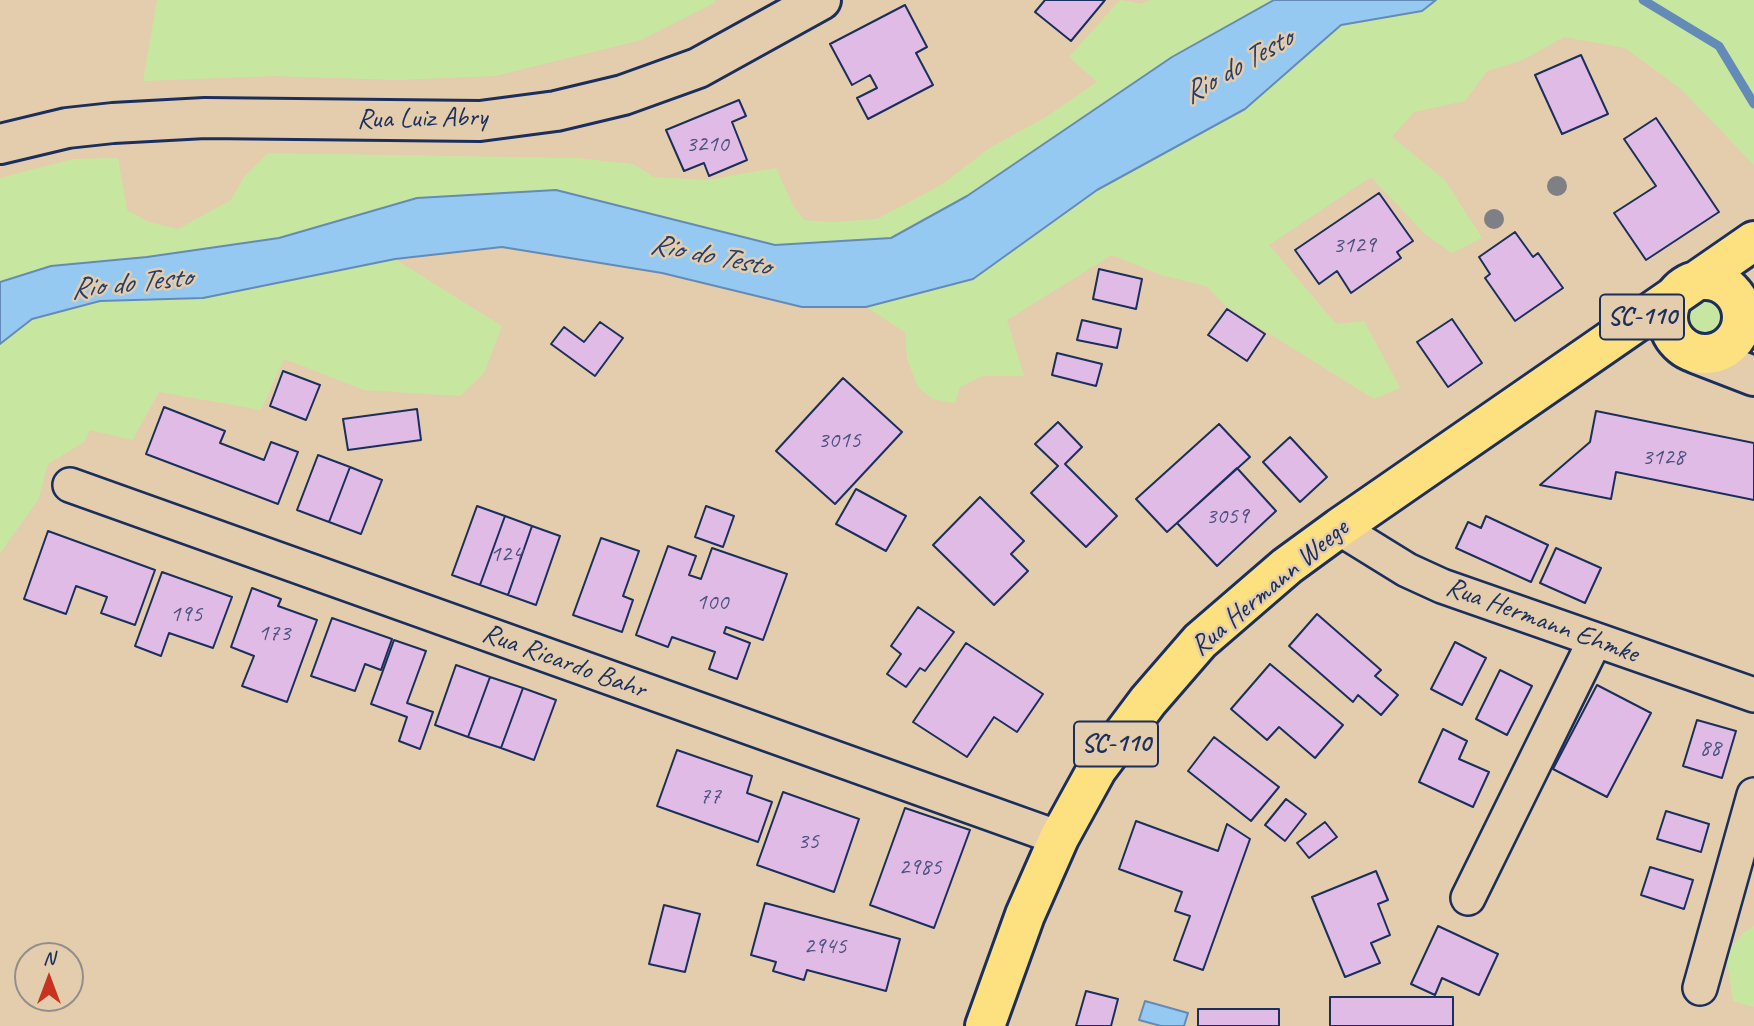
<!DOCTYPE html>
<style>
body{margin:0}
#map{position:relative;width:1754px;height:1026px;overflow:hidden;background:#e3cdac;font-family:Caveat,sans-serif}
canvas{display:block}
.north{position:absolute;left:14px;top:942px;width:70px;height:70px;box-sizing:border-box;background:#e3cdac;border:2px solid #938e8d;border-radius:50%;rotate:0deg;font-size:19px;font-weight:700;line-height:28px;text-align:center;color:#1b2f5e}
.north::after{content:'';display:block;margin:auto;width:24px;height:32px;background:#c8321e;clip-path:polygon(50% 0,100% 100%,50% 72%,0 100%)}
</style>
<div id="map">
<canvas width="1754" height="1026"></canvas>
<div class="north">N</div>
</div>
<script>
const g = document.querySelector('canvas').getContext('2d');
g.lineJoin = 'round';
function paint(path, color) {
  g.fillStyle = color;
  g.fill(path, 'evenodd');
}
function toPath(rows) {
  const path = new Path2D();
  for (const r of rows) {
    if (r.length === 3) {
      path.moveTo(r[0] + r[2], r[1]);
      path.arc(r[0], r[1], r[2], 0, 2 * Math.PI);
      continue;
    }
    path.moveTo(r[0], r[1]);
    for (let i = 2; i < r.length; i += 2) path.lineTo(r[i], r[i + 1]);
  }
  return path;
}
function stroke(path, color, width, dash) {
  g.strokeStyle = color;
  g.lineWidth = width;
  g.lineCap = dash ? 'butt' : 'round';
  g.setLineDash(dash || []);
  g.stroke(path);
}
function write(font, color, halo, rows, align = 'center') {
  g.font = font + ' Caveat,sans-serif';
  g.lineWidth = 5;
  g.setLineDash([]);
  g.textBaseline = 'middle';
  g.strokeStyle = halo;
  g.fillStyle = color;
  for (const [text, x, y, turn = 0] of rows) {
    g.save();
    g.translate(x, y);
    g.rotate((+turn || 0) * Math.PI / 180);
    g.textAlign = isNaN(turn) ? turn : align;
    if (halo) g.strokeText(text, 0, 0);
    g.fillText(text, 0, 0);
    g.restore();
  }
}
paint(toPath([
 [157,0,714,0,716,2,641,40,495,76,397,80,274,76,143,81],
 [1120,0,1141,4,1151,0,1274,0,1172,57,967,196,891,238,775,245,556,190,417,198,279,238,147,257,51,266,0,282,0,178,73,159,118,158,127,210,149,222,178,229,231,200,244,177,268,153,576,158,633,164,654,177,707,180,776,168,793,205,804,220,831,222,877,219,941,185,991,147,1046,117,1097,82,1069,57],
 [1436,0,1754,0,1754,165,1681,89,1625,48,1564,37,1523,60,1487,71,1465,101,1414,112,1392,137,1445,180,1482,238,1452,253,1426,235,1371,177,1269,245,1336,324,1364,321,1400,388,1374,399,1227,307,1206,286,1161,275,1112,255,1007,320,1024,376,982,376,960,387,955,403,932,399,918,387,907,359,905,332,866,307,973,279,1097,190,1245,109,1341,25,1422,11],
 [395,259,502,326,484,373,460,396,364,390,284,359,261,410,159,392,132,440,90,430,84,442,48,464,38,500,0,553,0,344,32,319,100,301,203,298],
 [1705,316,18],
 [1754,926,1754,1007,1733,1001,1726,954,1742,934]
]), '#c7e7a0');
const water = toPath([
 [1274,0,1436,0,1422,11,1341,25,1245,109,1097,190,973,279,866,307,802,307,662,273,502,247,395,259,203,298,100,301,32,319,0,344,0,282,51,266,147,257,279,238,417,198,556,190,775,245,891,238,967,196,1172,57,1274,0],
 [1145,1001,1188,1013,1184,1026,1161,1026,1139,1020,1145,1001]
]);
paint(water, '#95c9f2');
stroke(water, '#648bb7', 2);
stroke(toPath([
 [1643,0,1719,46,1754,104]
]), '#648bb7', 9);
const building = toPath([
 [1045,0,1105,0,1071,41,1035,12,1045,0],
 [905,5,927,47,916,53,933,85,868,119,857,98,877,88,870,75,852,85,830,44,905,5],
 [1581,55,1608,114,1562,134,1535,75,1581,55],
 [739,100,746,116,732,122,747,160,709,176,704,163,684,171,666,130,739,100],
 [1656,118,1719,212,1646,260,1614,213,1656,186,1624,139,1656,118],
 [1379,193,1413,241,1397,252,1401,258,1351,293,1337,271,1319,284,1295,250,1379,193],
 [1515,232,1533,257,1538,253,1563,288,1515,321,1485,278,1490,274,1479,257,1515,232],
 [1099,269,1142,279,1136,309,1093,299,1099,269],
 [1227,309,1265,334,1247,361,1208,335,1227,309],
 [1452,319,1482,363,1448,387,1417,342,1452,319],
 [1082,320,1121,329,1117,348,1077,340,1082,320],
 [600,322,623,338,595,376,551,344,564,327,584,342,600,322],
 [1057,353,1102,364,1096,386,1052,375,1057,353],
 [283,371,320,385,306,420,270,406,283,371],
 [843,378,902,432,835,504,776,451,843,378],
 [164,407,225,431,220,443,264,460,271,442,298,452,278,504,146,454,164,407],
 [417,409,421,440,348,450,343,419,417,409],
 [1596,411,1754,443,1754,500,1616,472,1611,499,1540,485,1590,442,1596,411],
 [1058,422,1082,447,1065,464,1117,516,1086,547,1031,493,1058,466,1035,444,1058,422],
 [1219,424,1250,457,1167,532,1136,499,1219,424],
 [1290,437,1327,477,1300,502,1263,462,1290,437],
 [318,455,350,467,329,522,297,510,318,455],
 [350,467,382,480,361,534,329,522,350,467],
 [1237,468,1276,511,1217,566,1177,523,1237,468],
 [856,489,906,516,886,551,836,524,856,489],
 [980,497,1024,541,1011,554,1028,571,994,605,933,545,980,497],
 [477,506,505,516,480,585,452,575,477,506],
 [706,506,734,516,723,547,695,537,706,506],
 [505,516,532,526,508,595,480,585,505,516],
 [1486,516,1548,545,1531,582,1456,548,1468,522,1481,528,1486,516],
 [532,526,560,536,536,605,508,595,532,526],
 [48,531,155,570,135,625,101,613,107,597,76,586,66,614,24,599,48,531],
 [601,538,639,551,623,596,633,600,622,632,573,615,601,538],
 [668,546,696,556,689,575,701,579,712,548,787,574,763,640,726,627,724,633,750,643,737,679,709,669,715,652,672,637,668,647,636,635,668,546],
 [1556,548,1601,568,1585,603,1540,583,1556,548],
 [162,572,232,597,213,648,169,633,161,656,135,646,162,572],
 [252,588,281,599,278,606,317,620,287,702,242,686,254,656,231,647,252,588],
 [918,607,954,632,925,671,920,668,906,687,887,674,901,654,891,646,918,607],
 [1317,614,1381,670,1375,676,1398,695,1381,715,1358,695,1353,702,1289,646,1317,614],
 [332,618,392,639,381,670,365,664,355,691,311,676,332,618],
 [394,640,426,651,407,703,433,712,420,749,399,741,407,717,371,704,394,640],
 [1455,642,1486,658,1462,705,1431,689,1455,642],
 [966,643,1043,694,1017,732,994,717,967,757,913,722,966,643],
 [1270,664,1343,725,1315,758,1279,727,1267,740,1231,709,1270,664],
 [456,665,490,677,468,737,435,725,456,665],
 [1500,670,1532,686,1507,735,1476,719,1500,670],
 [490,677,523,688,501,748,468,737,490,677],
 [1597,685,1651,713,1607,797,1553,769,1597,685],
 [523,688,556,700,534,760,501,748,523,688],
 [1697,720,1736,731,1722,778,1683,766,1697,720],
 [1443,729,1467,741,1459,759,1489,772,1473,807,1419,782,1443,729],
 [1214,737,1279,787,1251,821,1188,771,1214,737],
 [677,750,752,776,747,793,772,802,758,842,657,806,677,750],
 [783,792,859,819,834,892,757,865,783,792],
 [1286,799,1306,814,1285,841,1265,825,1286,799],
 [905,808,970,830,934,928,870,905,905,808],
 [1666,811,1709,824,1701,852,1657,839,1666,811],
 [1136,821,1218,851,1227,824,1250,839,1203,970,1174,960,1190,916,1175,911,1182,892,1119,869,1136,821],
 [1325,822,1337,837,1309,858,1297,843,1325,822],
 [1650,867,1693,880,1684,909,1641,895,1650,867],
 [1376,871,1388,900,1378,904,1390,935,1371,943,1380,963,1345,977,1312,897,1376,871],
 [765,903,900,939,886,991,807,970,804,980,773,971,776,962,751,955,765,903],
 [664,905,700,914,685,972,649,964,664,905],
 [1438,926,1498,954,1479,995,1442,978,1435,995,1411,984,1438,926],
 [1086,991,1118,999,1111,1026,1076,1026,1086,991],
 [1330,997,1453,997,1453,1026,1330,1026,1330,997],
 [1198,1009,1279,1009,1279,1026,1198,1026,1198,1009]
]);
paint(building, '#e0bbe5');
stroke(building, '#1b2f5e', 2);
const street = toPath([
 [70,485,1059,838],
 [1339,528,1407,570,1442,586,1754,695],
 [1468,898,1595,640],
 [1700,988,1754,795]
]);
const secondary = toPath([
 [0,144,67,128,113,123,205,118,480,121,556,111,623,95,698,68,821,0],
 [1742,311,1754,322],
 [1697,354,1754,376]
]);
const primary = toPath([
 [1705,317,37],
 [985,1026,1025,915,1059,838,1097,769,1148,701,1200,641,1287,566,1339,528,1754,241]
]);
stroke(street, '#1b2f5e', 38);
stroke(secondary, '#1b2f5e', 44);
stroke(primary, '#1b2f5e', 44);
stroke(street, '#e3cdac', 33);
stroke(secondary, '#e3cdac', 38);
stroke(primary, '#fde080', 38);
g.fillStyle = '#7e8085';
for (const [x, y] of [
 [1557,186],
 [1494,219]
]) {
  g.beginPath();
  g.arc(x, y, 10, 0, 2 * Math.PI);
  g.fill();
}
write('24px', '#4c5280', null, [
 ["3210",707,145],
 ["3129",1354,246],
 ["3015",839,441],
 ["3128",1663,458],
 ["3059",1227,517],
 ["124",506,555],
 ["100",712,603],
 ["195",186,615],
 ["173",274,634],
 ["88",1710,749],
 ["77",710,797],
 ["35",808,842],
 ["2985",920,868],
 ["2945",825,947]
]);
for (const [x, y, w] of [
 [1642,317,84],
 [1116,744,84]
]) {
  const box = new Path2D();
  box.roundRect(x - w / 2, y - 22.5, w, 45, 5);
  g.fillStyle = '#e3cdac';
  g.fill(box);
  stroke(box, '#1b2f5e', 2);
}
write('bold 26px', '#1b2f5e', null, [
 ["SC-110",1642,317],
 ["SC-110",1116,744]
]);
write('28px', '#1b2f5e', '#e3cdac', [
 ["Rua Luiz Abry",422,119,-1],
 ["Rua Hermann Weege",1270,588,-40],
 ["Rua Hermann Ehmke",1542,621,20],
 ["Rua Ricardo Bahr",564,662,20]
]);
write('italic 30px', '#273e6d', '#e3cdac', [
 ["Rio do Testo",1238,67,-30],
 ["Rio do Testo",710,256,11],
 ["Rio do Testo",131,284,-6]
]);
</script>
